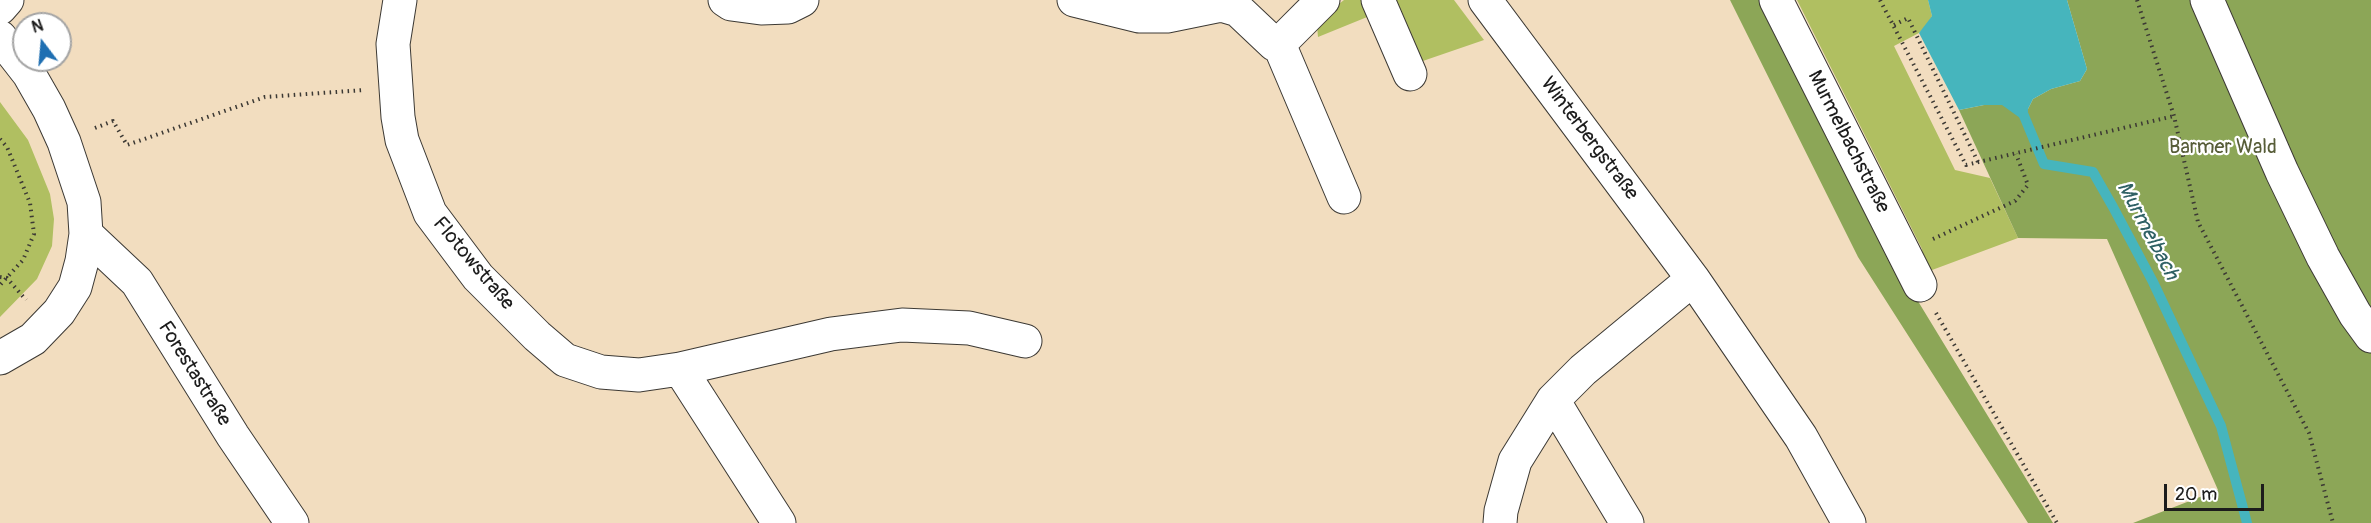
<!DOCTYPE html>
<meta charset="utf-8">
<style>
body{margin:0}
#map{position:relative;width:2371px;height:523px;overflow:hidden;background:#f2ddbf;font-family:Pangolin,sans-serif}
canvas{display:block}
.north{position:absolute;left:12px;top:12px;width:60px;height:60px;box-sizing:border-box;background:#fff;border:2px solid #a4a4a4;border-radius:50%;rotate:344deg;font-size:16px;font-weight:700;line-height:24px;text-align:center;color:#1c1c1c}
.north::after{content:'';display:block;margin:auto;width:21px;height:27px;background:#1f6fb2;clip-path:polygon(50% 0,100% 100%,50% 72%,0 100%)}
.scale{position:absolute;left:2164px;top:484px;width:100px;height:27px;box-sizing:border-box;border:3px solid #1c1c1c;border-top:0;padding-left:8px;font-size:18px;line-height:21px;white-space:nowrap;color:#1c1c1c;-webkit-text-stroke:4px #fff;paint-order:stroke}
</style>
<div id="map">
<canvas width="2371" height="523"></canvas>
<div class="north">N</div>
<div class="scale">20 m</div>
</div>
<script>
const g = document.querySelector('canvas').getContext('2d');
g.lineJoin = 'round';
function paint(path, color) {
  g.fillStyle = color;
  g.fill(path, 'evenodd');
}
function toPath(rows) {
  const path = new Path2D();
  for (const r of rows) {
    path.moveTo(r[0], r[1]);
    for (let i = 2; i < r.length; i += 2) path.lineTo(r[i], r[i + 1]);
  }
  return path;
}
function stroke(path, color, width, dash) {
  g.strokeStyle = color;
  g.lineWidth = width;
  g.lineCap = dash ? 'butt' : 'round';
  g.setLineDash(dash || []);
  g.stroke(path);
}
function write(font, color, halo, rows, align = 'center') {
  g.font = font + ' Pangolin,sans-serif';
  g.lineWidth = 4.5;
  g.setLineDash([]);
  g.textBaseline = 'middle';
  g.strokeStyle = halo;
  g.fillStyle = color;
  for (const [text, x, y, turn = 0] of rows) {
    g.save();
    g.translate(x, y);
    g.rotate((+turn || 0) * Math.PI / 180);
    g.textAlign = isNaN(turn) ? turn : align;
    if (halo) g.strokeText(text, 0, 0);
    g.fillText(text, 0, 0);
    g.restore();
  }
}
paint(toPath([
 [1344,0,1364,0,1377,13,1318,37,1317,26,1325,15],
 [1391,0,1454,0,1484,40,1417,63],
 [1797,0,1928,0,1932,16,1927,25,1919,33,1894,46,1955,170,1990,178,2018,238,1924,273,1922,249],
 [0,102,28,140,50,194,54,219,52,246,37,279,0,317]
]), '#b0bf61');
paint(toPath([
 [1730,0,1765,0,1899,270,2053,523,2028,523,1858,257],
 [2067,0,2371,0,2371,523,2133,523,2218,490,2107,239,2018,238,1959,110,1984,105,2003,105,2028,109,2033,99,2051,89,2080,81,2087,69]
]), '#8ca657');
paint(toPath([
 [1928,0,2067,0,2087,69,2080,81,2051,89,2033,99,2028,109,2027,123,2002,105,1984,105,1959,110,1919,33,1932,16]
]), '#46b5bd');
stroke(toPath([
 [2022,111,2044,164,2093,172,2113,207,2153,282,2221,426,2247,523]
]), '#46b5bd', 10);
const minor = toPath([
 [400,0,393,44,398,117,402,140,430,213,478,277,537,336,565,360,601,372,639,375,680,369,831,334,902,325,969,328,1025,341],
 [725,0,731,4,761,8,788,7,802,0],
 [1074,0,1139,16,1167,16,1221,5,1238,10,1274,44,1279,44,1323,0],
 [1378,0,1410,74],
 [1485,0,1693,279,1801,437,1849,523],
 [1776,0,1920,285],
 [2207,0,2282,172,2323,257,2355,314,2371,336],
 [0,8,7,0],
 [0,37,29,74,49,109,64,142,84,202,86,234,82,261,75,287,59,312,33,339,0,358],
 [1279,44,1344,197],
 [86,234,137,282,233,436,292,523],
 [680,369,779,523],
 [1553,400,1627,523],
 [1500,523,1501,511,1515,461,1553,400,1583,370,1693,279]
]);
stroke(minor, '#3c3934', 35);
stroke(toPath([
 [1880,0,1966,165,2174,116],
 [2137,0,2174,116,2198,222,2309,433,2333,523],
 [1894,25,1908,18,1978,162],
 [95,128,113,121,127,145,265,97,364,90],
 [0,139,7,147,30,203,34,234,23,260,0,285],
 [1933,239,2015,201,2028,185,2016,154],
 [0,277,7,278,26,300],
 [1936,313,2057,523]
]), '#3c3934', 4, [1.5, 4.5]);
stroke(minor, '#fff', 33);
write('20px', '#1c1c1c', '#fff', [
 ["Winterbergstraße",1589,139,53],
 ["Murmelbachstraße",1848,142,63],
 ["Flotowstraße",473,264,50],
 ["Forestastraße",194,374,58]
]);
write('20px', '#575d38', '#fff', [
 ["Barmer Wald",2223,148]
]);
write('italic 21px', '#2f6164', '#fff', [
 ["Murmelbach",2147,231,62]
]);
</script>
